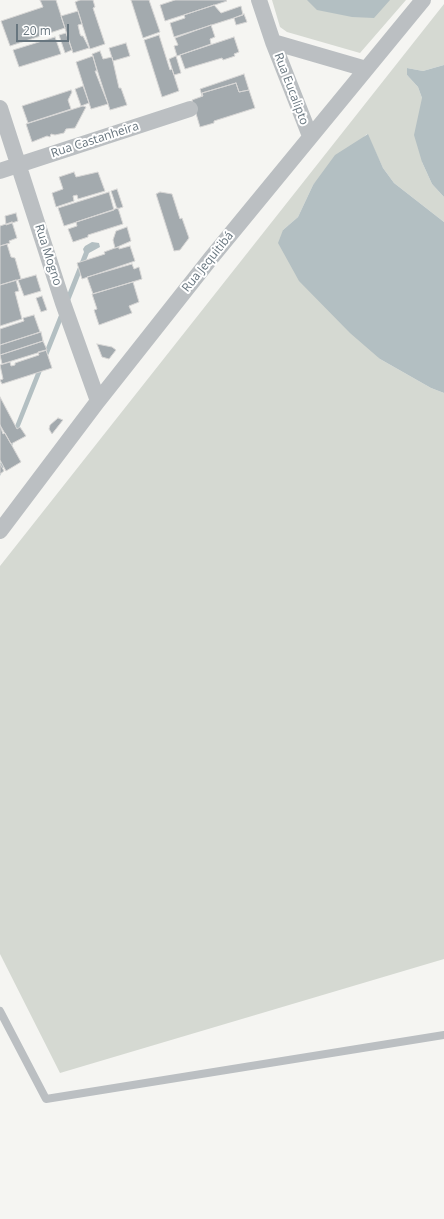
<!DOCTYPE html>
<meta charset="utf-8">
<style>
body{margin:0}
#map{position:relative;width:444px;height:1219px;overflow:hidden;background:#f5f5f2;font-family:"Open Sans",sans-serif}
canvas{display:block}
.scale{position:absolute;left:16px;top:24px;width:53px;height:18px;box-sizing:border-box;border:2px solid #68767f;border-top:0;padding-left:5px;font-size:12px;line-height:14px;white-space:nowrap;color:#68767f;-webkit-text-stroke:3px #fff;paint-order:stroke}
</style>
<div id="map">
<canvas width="444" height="1219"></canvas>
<div class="scale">20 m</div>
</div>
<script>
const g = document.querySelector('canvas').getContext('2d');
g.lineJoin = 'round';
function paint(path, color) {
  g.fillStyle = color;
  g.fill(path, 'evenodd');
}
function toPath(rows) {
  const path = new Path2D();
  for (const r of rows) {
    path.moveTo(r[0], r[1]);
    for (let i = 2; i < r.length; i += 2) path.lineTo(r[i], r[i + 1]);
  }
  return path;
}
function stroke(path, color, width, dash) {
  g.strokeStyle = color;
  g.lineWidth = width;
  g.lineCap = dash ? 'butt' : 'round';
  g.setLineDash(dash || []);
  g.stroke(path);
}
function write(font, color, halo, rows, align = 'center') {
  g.font = font + ' "Open Sans",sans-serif';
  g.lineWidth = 4;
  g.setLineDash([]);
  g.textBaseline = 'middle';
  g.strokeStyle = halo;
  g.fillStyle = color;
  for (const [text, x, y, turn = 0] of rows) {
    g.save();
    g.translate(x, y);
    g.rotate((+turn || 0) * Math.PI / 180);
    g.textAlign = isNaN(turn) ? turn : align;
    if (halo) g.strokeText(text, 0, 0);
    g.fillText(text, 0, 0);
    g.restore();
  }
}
paint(toPath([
 [272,0,406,0,360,53,287,32,280,27],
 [444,4,444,65,423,71,407,68,407,75,418,87,422,98,422,162,432,184,444,197,444,222,394,183,383,168,367,134,313,185,298,217,283,230,380,359,431,388,444,393,444,959,60,1073,0,954,0,566]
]), '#d5d9d2');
paint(toPath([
 [307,0,390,0,374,18,352,17,317,10],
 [444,65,444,197,432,184,422,162,414,135,422,98,418,87,407,75,407,68,423,71],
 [368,134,383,168,394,183,444,222,444,393,431,388,380,359,350,333,299,281,278,243,283,230,298,217,313,185,335,155],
 [92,242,99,243,100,247,89,253,0,476,0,464,84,252,83,249,85,246]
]), '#b3bfc2');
const building = toPath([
 [40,0,56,0,65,28,10,46,1,21,43,7,40,0],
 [80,0,93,0,95,7,93,8,105,44,90,49,75,2,80,0],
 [131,0,149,0,160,32,143,38,131,0],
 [175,0,226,0,227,1,165,21,160,5,175,0],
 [214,5,221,13,241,6,243,15,174,37,170,23,185,18,184,15,214,5],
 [78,11,82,24,78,25,80,34,81,36,83,36,89,48,73,53,61,16,78,11],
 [244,14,247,22,236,25,234,18,244,14],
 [211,25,215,37,210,39,211,44,177,56,174,46,178,45,175,38,211,25],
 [66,33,72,50,65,53,59,35,66,33],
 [159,35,170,70,172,69,179,91,162,97,144,40,159,35],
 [55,37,61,54,19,67,13,50,55,37],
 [234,37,239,52,234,54,235,56,223,60,222,58,185,69,180,55,234,37],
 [126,43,130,56,113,61,109,48,126,43],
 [100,51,103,59,112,57,119,88,121,88,127,105,110,110,92,54,100,51],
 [93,56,97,71,95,71,108,104,91,109,76,62,93,56],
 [176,56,181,73,174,75,169,59,176,56],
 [244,74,249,90,239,92,236,83,202,93,202,96,200,89,244,74],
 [236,83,239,92,249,90,255,108,214,121,214,123,200,127,192,100,203,96,202,93,236,83],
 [83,86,89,103,81,106,75,89,83,86],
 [71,90,72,92,68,100,71,109,28,123,22,106,71,90],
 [83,106,86,107,75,128,66,129,64,133,55,135,51,134,50,137,47,136,32,142,26,124,83,106],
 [74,172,76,177,98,172,105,191,78,199,77,195,73,196,74,201,56,207,52,193,63,189,59,177,74,172],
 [117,189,123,207,117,209,111,191,117,189],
 [109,192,114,210,64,226,58,208,109,192],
 [160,192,172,194,180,219,182,218,189,238,180,250,174,251,156,194,160,192],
 [118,208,123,224,88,235,88,237,73,242,68,229,77,226,76,222,118,208],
 [16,213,18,221,6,225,5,216,16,213],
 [12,222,17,238,9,241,10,243,0,246,0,226,12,222],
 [127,227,131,241,115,248,113,240,116,231,127,227],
 [7,244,11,257,15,258,21,279,0,285,0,246,7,244],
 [130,246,135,261,82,279,77,263,105,254,104,252,115,248,119,247,119,249,130,246],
 [132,264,134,269,139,267,142,279,93,294,87,277,132,264],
 [36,275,41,291,24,296,18,280,36,275],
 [16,280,19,291,15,292,22,319,0,326,0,285,16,280],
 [133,282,139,302,129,306,132,313,99,325,94,310,97,309,92,294,133,282],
 [42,296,47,310,41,312,36,298,42,296],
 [34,315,40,332,0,345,0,329,24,321,23,318,34,315],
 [41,332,43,341,0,355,0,345,41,332],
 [43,341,47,350,2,364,0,355,43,341],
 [97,344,112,347,116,350,109,359,102,357,97,344],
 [46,350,52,368,2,384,0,380,3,379,0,365,10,362,11,366,15,365,15,363,39,355,38,352,46,350],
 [0,397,17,429,20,427,26,436,11,444,0,425,0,397],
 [58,418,63,420,52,434,49,429,50,425,58,418],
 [0,425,3,434,5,433,21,462,6,471,0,460,0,425],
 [0,464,4,471,0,474,0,464]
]);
paint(building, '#a3aaae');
stroke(building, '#d7d6d5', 1);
stroke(toPath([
 [0,1011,46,1099,444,1035]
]), '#bbbfc2', 8);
stroke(toPath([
 [259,0,273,42,366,69],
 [273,42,310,136],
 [0,108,63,303,98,401],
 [0,171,190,109],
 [0,531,98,401,211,258,423,0]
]), '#bbbfc2', 16);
write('12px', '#68767f', '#fff', [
 ["Rua Eucalipto",291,89,69],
 ["Rua Castanheira",95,140,-18],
 ["Rua Mogno",48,255,72],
 ["Rua Jequitibá",208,262,-51]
]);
</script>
